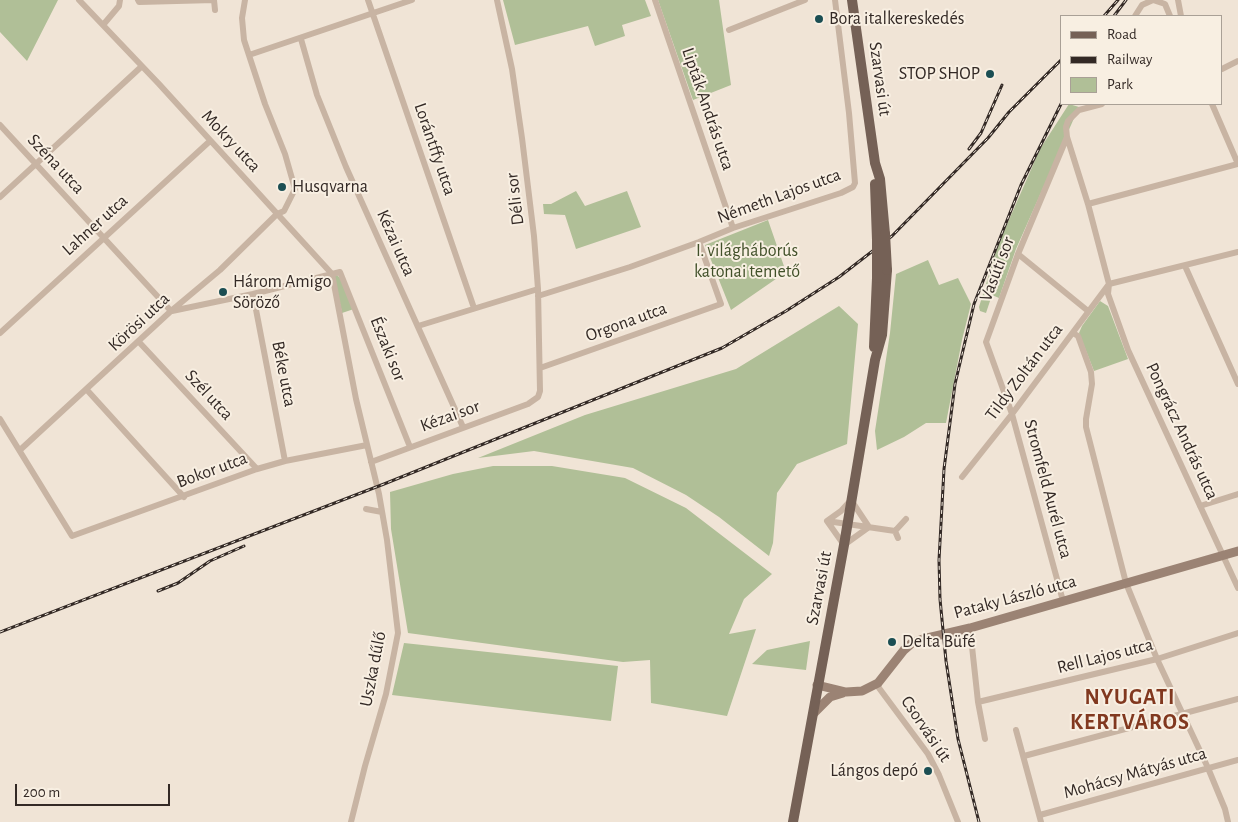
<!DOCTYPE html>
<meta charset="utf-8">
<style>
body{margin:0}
#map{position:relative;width:1238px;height:822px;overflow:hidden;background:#f0e4d6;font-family:"Alegreya Sans",sans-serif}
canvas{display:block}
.legend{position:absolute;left:1060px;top:15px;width:162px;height:90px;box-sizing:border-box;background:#f8efe2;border:1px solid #a9a096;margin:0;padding:6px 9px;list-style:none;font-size:15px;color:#332925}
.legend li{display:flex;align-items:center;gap:10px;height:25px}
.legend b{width:25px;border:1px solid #a9a096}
.scale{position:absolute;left:15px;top:784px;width:155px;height:22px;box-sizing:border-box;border:2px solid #332925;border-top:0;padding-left:6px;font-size:15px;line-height:18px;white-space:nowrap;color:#332925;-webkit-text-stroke:4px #f8efe2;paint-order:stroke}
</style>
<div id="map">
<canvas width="1238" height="822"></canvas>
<ul class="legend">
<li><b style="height:6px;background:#756156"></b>Road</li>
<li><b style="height:6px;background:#332925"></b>Railway</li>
<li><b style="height:14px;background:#b0bf97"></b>Park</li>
</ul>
<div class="scale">200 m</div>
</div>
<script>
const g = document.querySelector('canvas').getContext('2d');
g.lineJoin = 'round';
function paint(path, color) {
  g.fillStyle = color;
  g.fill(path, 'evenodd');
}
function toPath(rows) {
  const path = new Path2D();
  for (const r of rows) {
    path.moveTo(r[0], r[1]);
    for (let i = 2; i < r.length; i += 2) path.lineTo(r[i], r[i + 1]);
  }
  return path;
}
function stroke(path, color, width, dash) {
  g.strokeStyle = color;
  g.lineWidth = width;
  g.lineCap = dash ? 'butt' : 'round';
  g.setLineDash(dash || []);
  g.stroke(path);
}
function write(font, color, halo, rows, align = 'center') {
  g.font = font + ' "Alegreya Sans",sans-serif';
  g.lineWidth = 4;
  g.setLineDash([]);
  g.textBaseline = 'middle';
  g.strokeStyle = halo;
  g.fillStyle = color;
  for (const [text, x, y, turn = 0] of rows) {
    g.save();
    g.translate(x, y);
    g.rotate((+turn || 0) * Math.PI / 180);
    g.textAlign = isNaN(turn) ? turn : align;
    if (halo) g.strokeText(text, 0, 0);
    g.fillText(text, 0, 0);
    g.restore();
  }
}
paint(toPath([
 [0,0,58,0,27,61,0,32],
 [503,0,645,0,651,16,622,25,625,36,595,46,588,26,515,45],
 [658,0,719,0,731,85,693,100],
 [1069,104,1079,107,1016,249,999,298,992,295,986,313,980,311,979,307,998,245,1040,149],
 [576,191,585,206,627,191,641,227,576,249,565,215,544,214,543,204,551,204],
 [768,220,786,272,731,310,705,245],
 [928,260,939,285,958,278,971,304,962,340,946,423,926,423,904,437,877,450,875,431,890,333,896,274],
 [336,274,340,278,354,309,342,313,334,275],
 [1100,301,1108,306,1128,359,1094,371,1079,333,1082,326],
 [839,306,858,324,847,444,797,464,777,493,773,543,769,556,719,517,686,495,633,468,534,451,478,458,585,415,736,369],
 [493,466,552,466,625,478,686,508,772,574,744,599,729,634,756,629,727,716,651,703,650,660,623,662,408,633,391,529,390,492,453,474],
 [810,641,806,670,752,664,767,650],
 [404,643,618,666,611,721,392,695]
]), '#b0bf97');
stroke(toPath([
 [79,0,159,84,332,274,356,399,379,494,387,540,398,633,386,694,365,766,351,822],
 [138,0,139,2,214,0],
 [214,0,215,10],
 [368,0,474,308],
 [655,0,733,228],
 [1178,0,1181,16],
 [1135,16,1142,5,1153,0,1165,4,1170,16],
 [103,25,119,6,120,0],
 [729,30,805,0],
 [301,39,317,95,346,167,463,427],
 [249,55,412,0],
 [1222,69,1238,61],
 [1102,104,1079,110,1068,121,1066,127,1067,137,1088,204,1109,284,1108,294,1128,350,1238,588],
 [1212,104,1238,164],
 [0,125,171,311],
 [0,197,141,67],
 [1088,204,1238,164],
 [1018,254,1088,311],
 [1185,266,1238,384],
 [1109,284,1238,252],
 [253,294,285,461],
 [538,296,630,267,699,242,733,228,841,193,853,187,855,183,849,113,835,0],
 [172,311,253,294,340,272,410,447],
 [418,326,538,289],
 [0,333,210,141],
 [1073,333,1078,336,1091,372,1092,384,1086,419,1086,427,1126,583,1157,659,1208,768,1225,809,1228,822],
 [139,342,257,469],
 [540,368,721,304,699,242],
 [87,390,184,497],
 [0,419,72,536,257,469,285,461,367,445],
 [20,450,171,311,220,270,277,214,284,211,295,189,285,154,265,104,244,40,242,18,245,0],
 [371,462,528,404,538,397,540,391,538,289,534,236,522,138,512,69,497,0],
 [962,477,1012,414,1109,284],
 [851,500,869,527,844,545,827,521,841,511,851,500],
 [1200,506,1238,494],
 [366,509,382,512],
 [827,521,895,531,898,538],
 [895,531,906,519],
 [1063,601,1012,414,986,342,1018,254,1067,137],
 [970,628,978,702,985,739],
 [878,683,879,688,928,754,939,775,958,822],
 [978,702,1157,659,1238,633],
 [1016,730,1041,822],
 [1024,756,1238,699],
 [1040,815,1238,760]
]), '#c8b4a3', 6);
stroke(toPath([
 [817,685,846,692,862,691,878,683,904,650,912,643,923,639,970,628,1238,551],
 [813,714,830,697,843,693]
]), '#9b8374', 9);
stroke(toPath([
 [852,0,875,163,880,179,885,234],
 [875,184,877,240],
 [874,347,877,278],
 [793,822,844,545,875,360,882,335,887,270]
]), '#756156', 10);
const rail = toPath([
 [1104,16,1118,0],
 [1114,16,1126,0],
 [969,149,981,133,1002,85],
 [158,591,178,583,210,561,244,546],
 [0,632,384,484,722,348,786,311,839,277,892,236,988,138,1009,112,1062,59],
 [979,822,958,739,946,661,940,599,939,560,944,469,955,384,974,304,1021,185,1062,102]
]);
stroke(rail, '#332925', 3);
stroke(rail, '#f8efe2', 1, [4]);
stroke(toPath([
 [885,234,887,270],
 [877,240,877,278]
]), '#756156', 10);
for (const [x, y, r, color] of [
 [819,19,5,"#1b4e53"],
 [990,74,5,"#1b4e53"],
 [282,187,5,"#1b4e53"],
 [223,292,5,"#1b4e53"],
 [892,642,5,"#1b4e53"],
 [928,771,5,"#1b4e53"]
]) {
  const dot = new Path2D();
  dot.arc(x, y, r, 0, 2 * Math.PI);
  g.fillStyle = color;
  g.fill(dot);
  stroke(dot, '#f8efe2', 2);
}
write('18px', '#332925', '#f8efe2', [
 ["Bora italkereskedés",829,19],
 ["STOP SHOP",980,74,"right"],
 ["Husqvarna",292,187],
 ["Három Amigo",233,282],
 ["Söröző",233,303],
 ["Delta Büfé",902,642],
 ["Lángos depó",918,771,"right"]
], 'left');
write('18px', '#332925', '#f8efe2', [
 ["Szarvasi út",880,79,82],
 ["Lipták András utca",708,109,71],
 ["Mokry utca",231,141,47],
 ["Lorántffy utca",435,149,71],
 ["Széna utca",56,164,47],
 ["Németh Lajos utca",779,196,-20],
 ["Déli sor",515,199,-97],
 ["Lahner utca",95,225,-42],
 ["Kézai utca",396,243,66],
 ["Vasúti sor",997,269,-69],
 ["Körösi utca",139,322,-43],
 ["Orgona utca",626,322,-20],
 ["Északi sor",388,349,68],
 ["Tildy Zoltán utca",1024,372,-53],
 ["Béke utca",284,374,79],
 ["Szél utca",209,395,47],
 ["Kézai sor",450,416,-20],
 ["Pongrácz András utca",1182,431,65],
 ["Bokor utca",212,470,-20],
 ["Stromfeld Aurél utca",1048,489,75],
 ["Szarvasi út",819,588,-79],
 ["Pataky László utca",1015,597,-15],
 ["Rell Lajos utca",1105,656,-14],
 ["Uszka dűlő",373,669,-79],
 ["Csorvási út",926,729,56],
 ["Mohácsy Mátyás utca",1135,773,-16]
]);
write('18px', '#415029', '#f8efe2', [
 ["I. világháborús",747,251],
 ["katonai temető",747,272]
]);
g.letterSpacing = '1px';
write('bold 22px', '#81381f', '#f8efe2', [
 ["NYUGATI",1130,697],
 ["KERTVÁROS",1130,722]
]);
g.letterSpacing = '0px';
</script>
